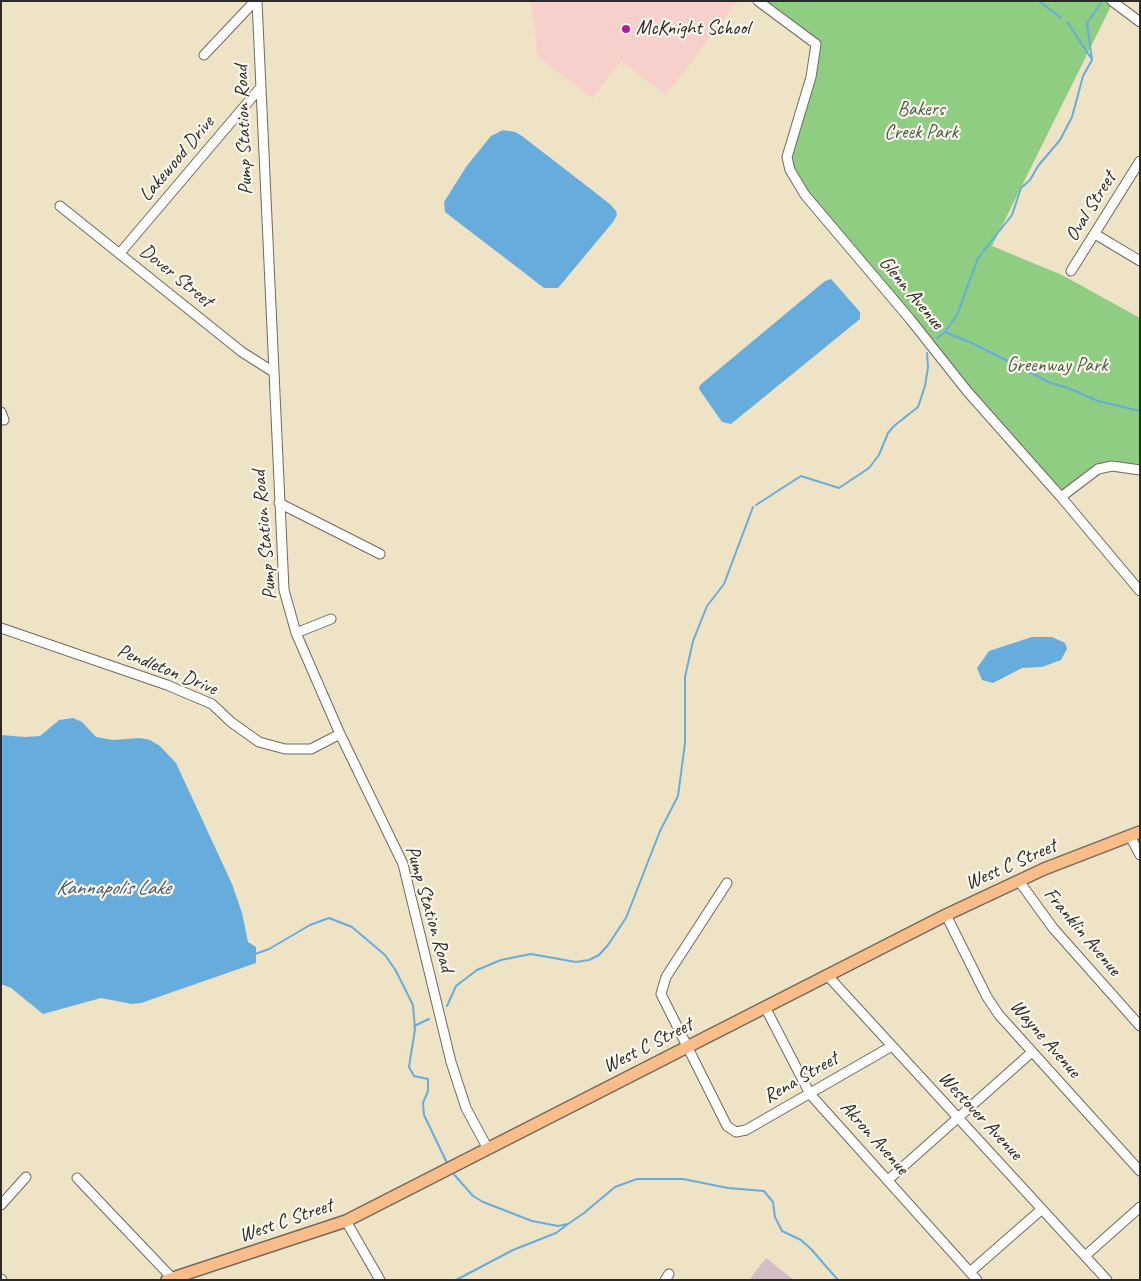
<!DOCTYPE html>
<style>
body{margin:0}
#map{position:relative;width:1141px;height:1281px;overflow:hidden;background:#efe3c5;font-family:Caveat,sans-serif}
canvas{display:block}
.frame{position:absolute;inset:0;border:2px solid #2b2b2b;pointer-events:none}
</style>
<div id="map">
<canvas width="1141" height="1281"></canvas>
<div class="frame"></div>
</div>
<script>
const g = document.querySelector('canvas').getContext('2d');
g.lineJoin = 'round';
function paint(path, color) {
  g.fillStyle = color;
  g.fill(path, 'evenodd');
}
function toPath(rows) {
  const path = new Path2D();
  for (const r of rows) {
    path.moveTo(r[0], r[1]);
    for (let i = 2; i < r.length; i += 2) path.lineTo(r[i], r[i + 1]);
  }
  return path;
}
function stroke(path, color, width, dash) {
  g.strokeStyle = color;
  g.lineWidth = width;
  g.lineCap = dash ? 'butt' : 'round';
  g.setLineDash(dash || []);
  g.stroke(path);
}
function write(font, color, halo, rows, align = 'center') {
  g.font = font + ' Caveat,sans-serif';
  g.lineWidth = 4.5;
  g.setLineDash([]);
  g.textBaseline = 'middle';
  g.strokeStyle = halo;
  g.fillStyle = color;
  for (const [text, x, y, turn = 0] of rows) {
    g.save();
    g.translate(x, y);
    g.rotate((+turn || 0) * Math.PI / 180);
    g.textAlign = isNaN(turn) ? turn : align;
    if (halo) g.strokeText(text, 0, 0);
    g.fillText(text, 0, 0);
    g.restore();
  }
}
paint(toPath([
 [531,1,738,1,666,95,621,61,593,98,538,57]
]), '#f7d0cc');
paint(toPath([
 [766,1258,794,1280,749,1280]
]), '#d2bec3');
paint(toPath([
 [758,1,1109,1,1112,4,992,246,1062,275,1140,318,1140,470,1098,469,1061,497,805,195,787,157,816,44]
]), '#8fcd83');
paint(toPath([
 [503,130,515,132,522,136,610,204,616,211,617,215,613,222,558,288,544,288,445,212,444,202,466,167,491,136],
 [831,279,860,312,860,319,731,424,722,422,699,389,700,385,825,281],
 [1032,637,1052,637,1065,643,1067,649,1061,660,1042,667,1022,668,993,683,982,680,977,668,989,651],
 [73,718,82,722,96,737,113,740,140,738,150,740,160,746,176,763,232,884,242,913,248,942,256,947,256,963,141,1003,132,1004,101,998,43,1014,11,988,1,984,1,735,25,737,40,736,59,720]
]), '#66addd');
stroke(toPath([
 [1039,1,1061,18],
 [1068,23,1091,58],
 [945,332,972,343,1051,383,1068,388,1098,401,1140,411],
 [937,338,945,332,957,315,978,258,1012,215,1021,188,1030,180,1038,166,1060,140,1072,117,1083,76,1092,60,1087,23,1101,3],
 [756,505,801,476,839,488,869,468,879,455,888,433,894,426,918,407,925,386,928,367,927,353],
 [255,954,269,949,310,925,329,918,352,927,385,955,396,971,413,1005,415,1029,409,1067,414,1076,428,1079,428,1091,423,1103,424,1115,448,1165],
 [447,1006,456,986,477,970,501,960,531,954,576,962,589,960,599,955,608,945,626,918,660,831,678,796,685,743,685,677,693,641,707,606,724,584,753,507],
 [414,1026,429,1019],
 [451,1171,473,1196,483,1202,532,1221,558,1226,568,1224,584,1213,615,1187,637,1179,683,1179,728,1188,764,1191,773,1202,775,1217,782,1231,801,1240,811,1249,838,1280],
 [456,1280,513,1250,556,1233,568,1224]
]), '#66addd', 2);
const minor = toPath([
 [257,1,284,590,296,633,340,734,403,864,451,1062,466,1108,488,1149],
 [758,1,816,44,811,77,787,157,790,170,805,195,910,319,967,391,1061,497,1140,591],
 [1112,1,1140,22],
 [204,55,255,1],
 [60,206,242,352,272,371],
 [1095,234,1140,261],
 [120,253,260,88],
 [1071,271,1140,161],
 [1,412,4,420],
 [1061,497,1098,469,1112,466,1140,470],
 [279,503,380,554],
 [1,628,167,685,212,704,231,722,259,742,285,749,311,749,340,734],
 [296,633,331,619],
 [1130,836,1140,855],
 [1019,881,1053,928,1140,1026],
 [727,883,666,977,661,994,727,1126,736,1132,746,1130,892,1046],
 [946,915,987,997,999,1015,1140,1171],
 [827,975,1107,1280],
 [765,1007,810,1094,977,1280],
 [77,1178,174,1280],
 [888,1180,1032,1052],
 [1,1205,26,1177],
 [346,1221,380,1280],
 [1085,1256,1140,1207],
 [970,1272,1042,1209],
 [1,1279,2,1280],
 [665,1280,669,1274]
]);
const major = toPath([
 [167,1280,346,1221,946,915,1044,869,1140,832]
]);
stroke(minor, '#706b61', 11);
stroke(major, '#706b61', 14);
stroke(minor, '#fff', 9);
stroke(major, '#f8bd88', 11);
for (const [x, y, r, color] of [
 [626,29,5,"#b5179e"]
]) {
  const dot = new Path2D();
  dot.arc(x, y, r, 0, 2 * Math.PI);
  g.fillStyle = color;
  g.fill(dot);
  stroke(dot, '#fbf7ec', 2);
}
write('20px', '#2b2b2b', '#fbf7ec', [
 ["McKnight School",636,29]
], 'left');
write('20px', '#495c45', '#fbf7ec', [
 ["Bakers",921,110],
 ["Creek Park",921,133],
 ["Greenway Park",1057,366]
]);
write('20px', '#2b2b2b', '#fbf7ec', [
 ["Pump Station Road",244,130,-92],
 ["Lakewood Drive",177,159,-50],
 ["Oval Street",1091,207,-58],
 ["Dover Street",176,276,39],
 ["Glenn Avenue",911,293,50],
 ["Pump Station Road",265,535,-95],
 ["Pendleton Drive",167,670,22],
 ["West C Street",1011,865,-24],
 ["Pump Station Road",429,909,74],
 ["Franklin Avenue",1082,932,50],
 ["Wayne Avenue",1045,1039,49],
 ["West C Street",648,1046,-27],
 ["Rena Street",801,1078,-30],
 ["Westover Avenue",980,1116,47],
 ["Akron Avenue",874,1138,48],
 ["West C Street",286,1221,-19]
]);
write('italic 21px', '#405869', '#fbf7ec', [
 ["Kannapolis Lake",113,888]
]);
</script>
